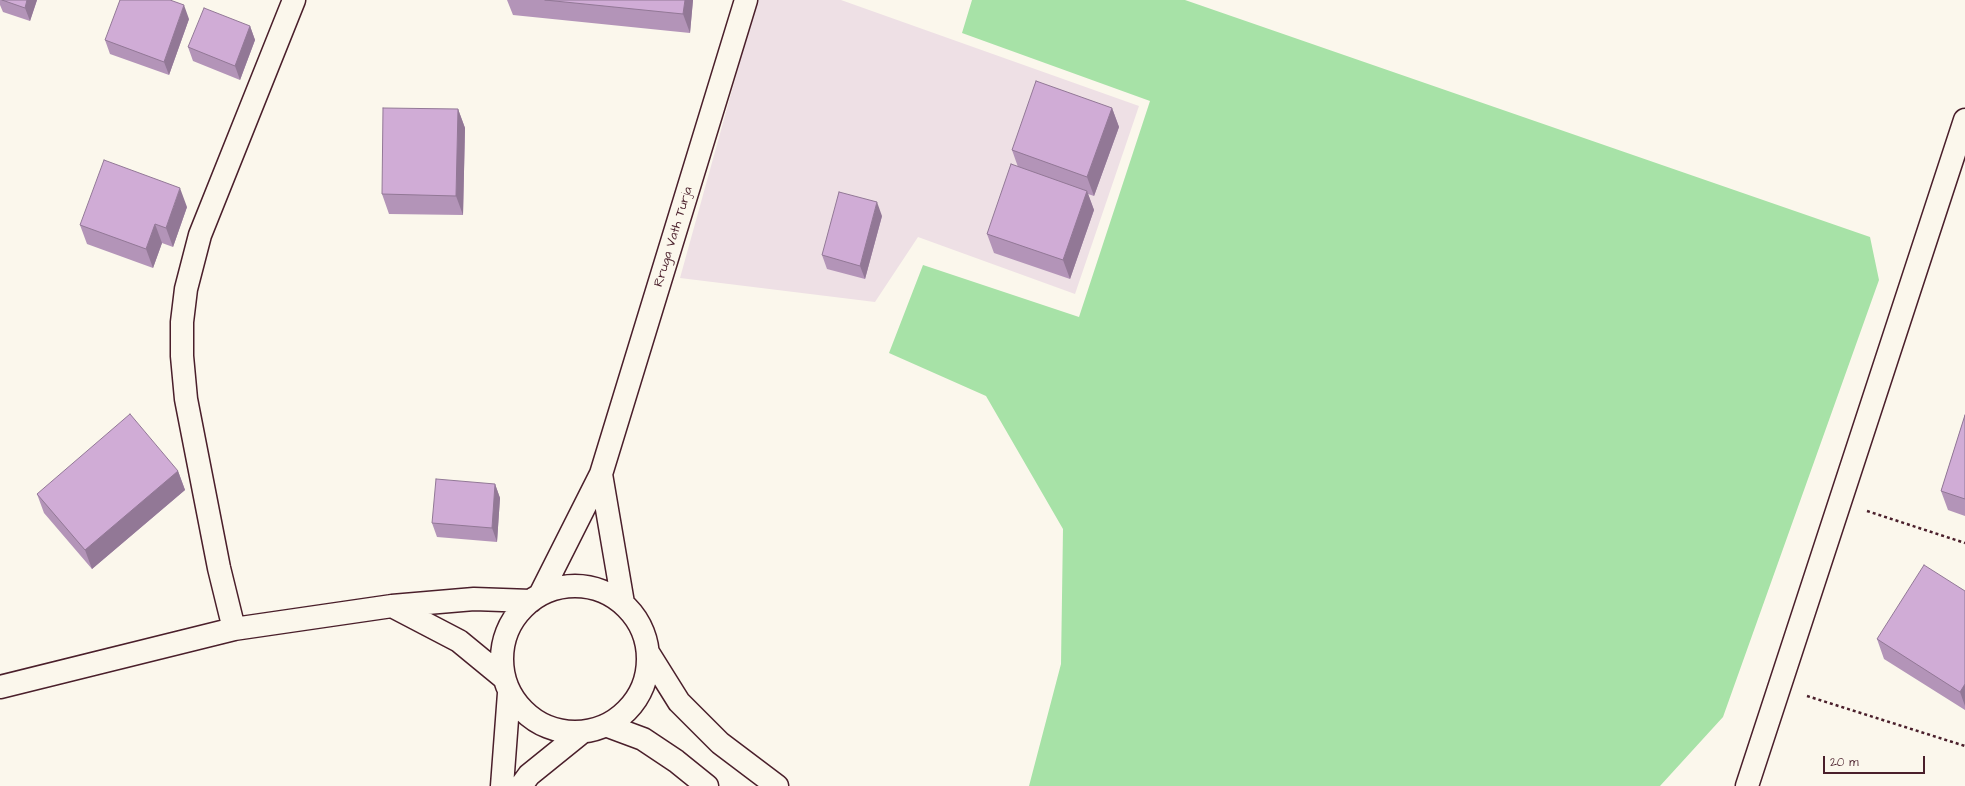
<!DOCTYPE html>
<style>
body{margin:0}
#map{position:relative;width:1965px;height:786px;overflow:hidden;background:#fbf7ec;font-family:"Architects Daughter",sans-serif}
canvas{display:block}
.scale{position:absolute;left:1823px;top:756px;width:102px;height:18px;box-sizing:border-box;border:2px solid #4a1f2b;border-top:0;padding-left:5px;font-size:12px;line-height:14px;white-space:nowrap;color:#4a1f2b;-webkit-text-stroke:3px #fbf7ec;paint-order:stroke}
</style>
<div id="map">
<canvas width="1965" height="786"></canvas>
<div class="scale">20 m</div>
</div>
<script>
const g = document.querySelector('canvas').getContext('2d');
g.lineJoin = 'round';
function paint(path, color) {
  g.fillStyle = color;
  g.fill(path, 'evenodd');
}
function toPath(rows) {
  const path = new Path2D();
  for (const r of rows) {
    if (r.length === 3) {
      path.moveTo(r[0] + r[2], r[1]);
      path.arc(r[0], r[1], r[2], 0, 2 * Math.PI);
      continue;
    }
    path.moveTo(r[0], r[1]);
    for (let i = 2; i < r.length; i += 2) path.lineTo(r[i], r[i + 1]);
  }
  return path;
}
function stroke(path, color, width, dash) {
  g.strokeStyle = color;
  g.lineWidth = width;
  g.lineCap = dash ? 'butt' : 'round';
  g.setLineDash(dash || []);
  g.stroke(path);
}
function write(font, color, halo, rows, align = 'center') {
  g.font = font + ' "Architects Daughter",sans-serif';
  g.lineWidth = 3;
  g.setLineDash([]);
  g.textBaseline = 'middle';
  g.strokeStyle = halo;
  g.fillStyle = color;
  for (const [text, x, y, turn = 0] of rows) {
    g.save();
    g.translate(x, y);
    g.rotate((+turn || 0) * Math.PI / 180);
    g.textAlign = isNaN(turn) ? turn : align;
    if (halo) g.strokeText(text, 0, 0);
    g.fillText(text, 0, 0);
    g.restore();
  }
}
paint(toPath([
 [757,0,841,0,1139,106,1075,294,918,237,875,302,680,278]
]), '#eee0e5');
paint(toPath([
 [972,0,1185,0,1870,237,1879,280,1723,717,1660,786,1029,786,1061,664,1063,529,986,396,889,353,923,265,1079,317,1150,101,962,33]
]), '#a7e2a7');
const minor = toPath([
 [601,474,623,603],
 [575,659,73],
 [541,593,601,474,746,0],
 [392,606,459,641,504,678],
 [234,629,219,568,186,399,182,356,182,322,186,289,200,235,294,0],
 [649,654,679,702,720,743,777,786],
 [0,687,234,629,392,606,474,599,531,601],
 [608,726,643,739,676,761,707,786],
 [502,786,509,693],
 [521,786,529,775,581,733],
 [1747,786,1965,120]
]);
stroke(minor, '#4a1f2b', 25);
stroke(toPath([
 [1867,511,1965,543],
 [1807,696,1965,746]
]), '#4a1f2b', 2.5, [3, 3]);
stroke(minor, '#fbf7ec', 22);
paint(toPath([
 [0,0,37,0,30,21,3,12,0,5],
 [507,0,693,0,690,33,513,15],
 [189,19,169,75,110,54,105,40],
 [250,26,255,40,240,80,193,61,188,47],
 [1112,108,1119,127,1094,196,1088,194,1094,210,1070,279,994,253,987,234,1018,167,1012,150],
 [458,109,465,128,463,215,389,214,382,194],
 [187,207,173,247,162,243,153,268,87,244,80,225],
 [882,216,865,279,827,269,822,255],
 [1965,415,1965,516,1948,510,1941,491],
 [178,471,185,490,92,569,44,513,37,494],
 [495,484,500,498,497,542,437,537,432,523],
 [1965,591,1965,710,1884,659,1877,639]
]), '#b394b8');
paint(toPath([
 [27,0,37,0,30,21,25,8],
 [685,0,693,0,690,33,683,14],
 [184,5,189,19,169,75,164,62],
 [250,26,255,40,240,80,235,66],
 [1112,108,1119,127,1094,196,1087,177],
 [458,109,465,128,463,215,456,196],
 [180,188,187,207,173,247,166,228],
 [1087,191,1094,210,1070,279,1063,260],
 [877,202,882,216,865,279,860,266],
 [155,224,162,243,153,268,146,249],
 [178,471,185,490,92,569,85,550],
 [495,484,500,498,497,542,492,528],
 [1965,684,1965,706,1960,692]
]), '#927896');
const building = toPath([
 [2,0,27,0,25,8,2,0],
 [120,0,170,0,184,5,164,62,105,40,120,0],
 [545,0,685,0,683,14,545,0],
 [204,8,250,26,235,66,188,47,204,8],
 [1036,81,1112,108,1087,177,1012,150,1036,81],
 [383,108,458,109,456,196,382,194,383,108],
 [104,160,180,188,166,228,155,224,146,249,80,225,104,160],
 [1011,164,1087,191,1063,260,987,234,1011,164],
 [839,192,877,202,860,266,822,255,839,192],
 [130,414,178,471,85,550,37,494,130,414],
 [1965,415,1965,499,1941,491,1965,415],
 [436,479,495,484,492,528,432,523,436,479],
 [1924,565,1965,591,1965,684,1960,692,1877,639,1924,565]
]);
paint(building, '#d0acd6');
stroke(building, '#927896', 1);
write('13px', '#4a1f2b', '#fbf7ec', [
 ["Rruga Vath Turja",674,237,-73]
]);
</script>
